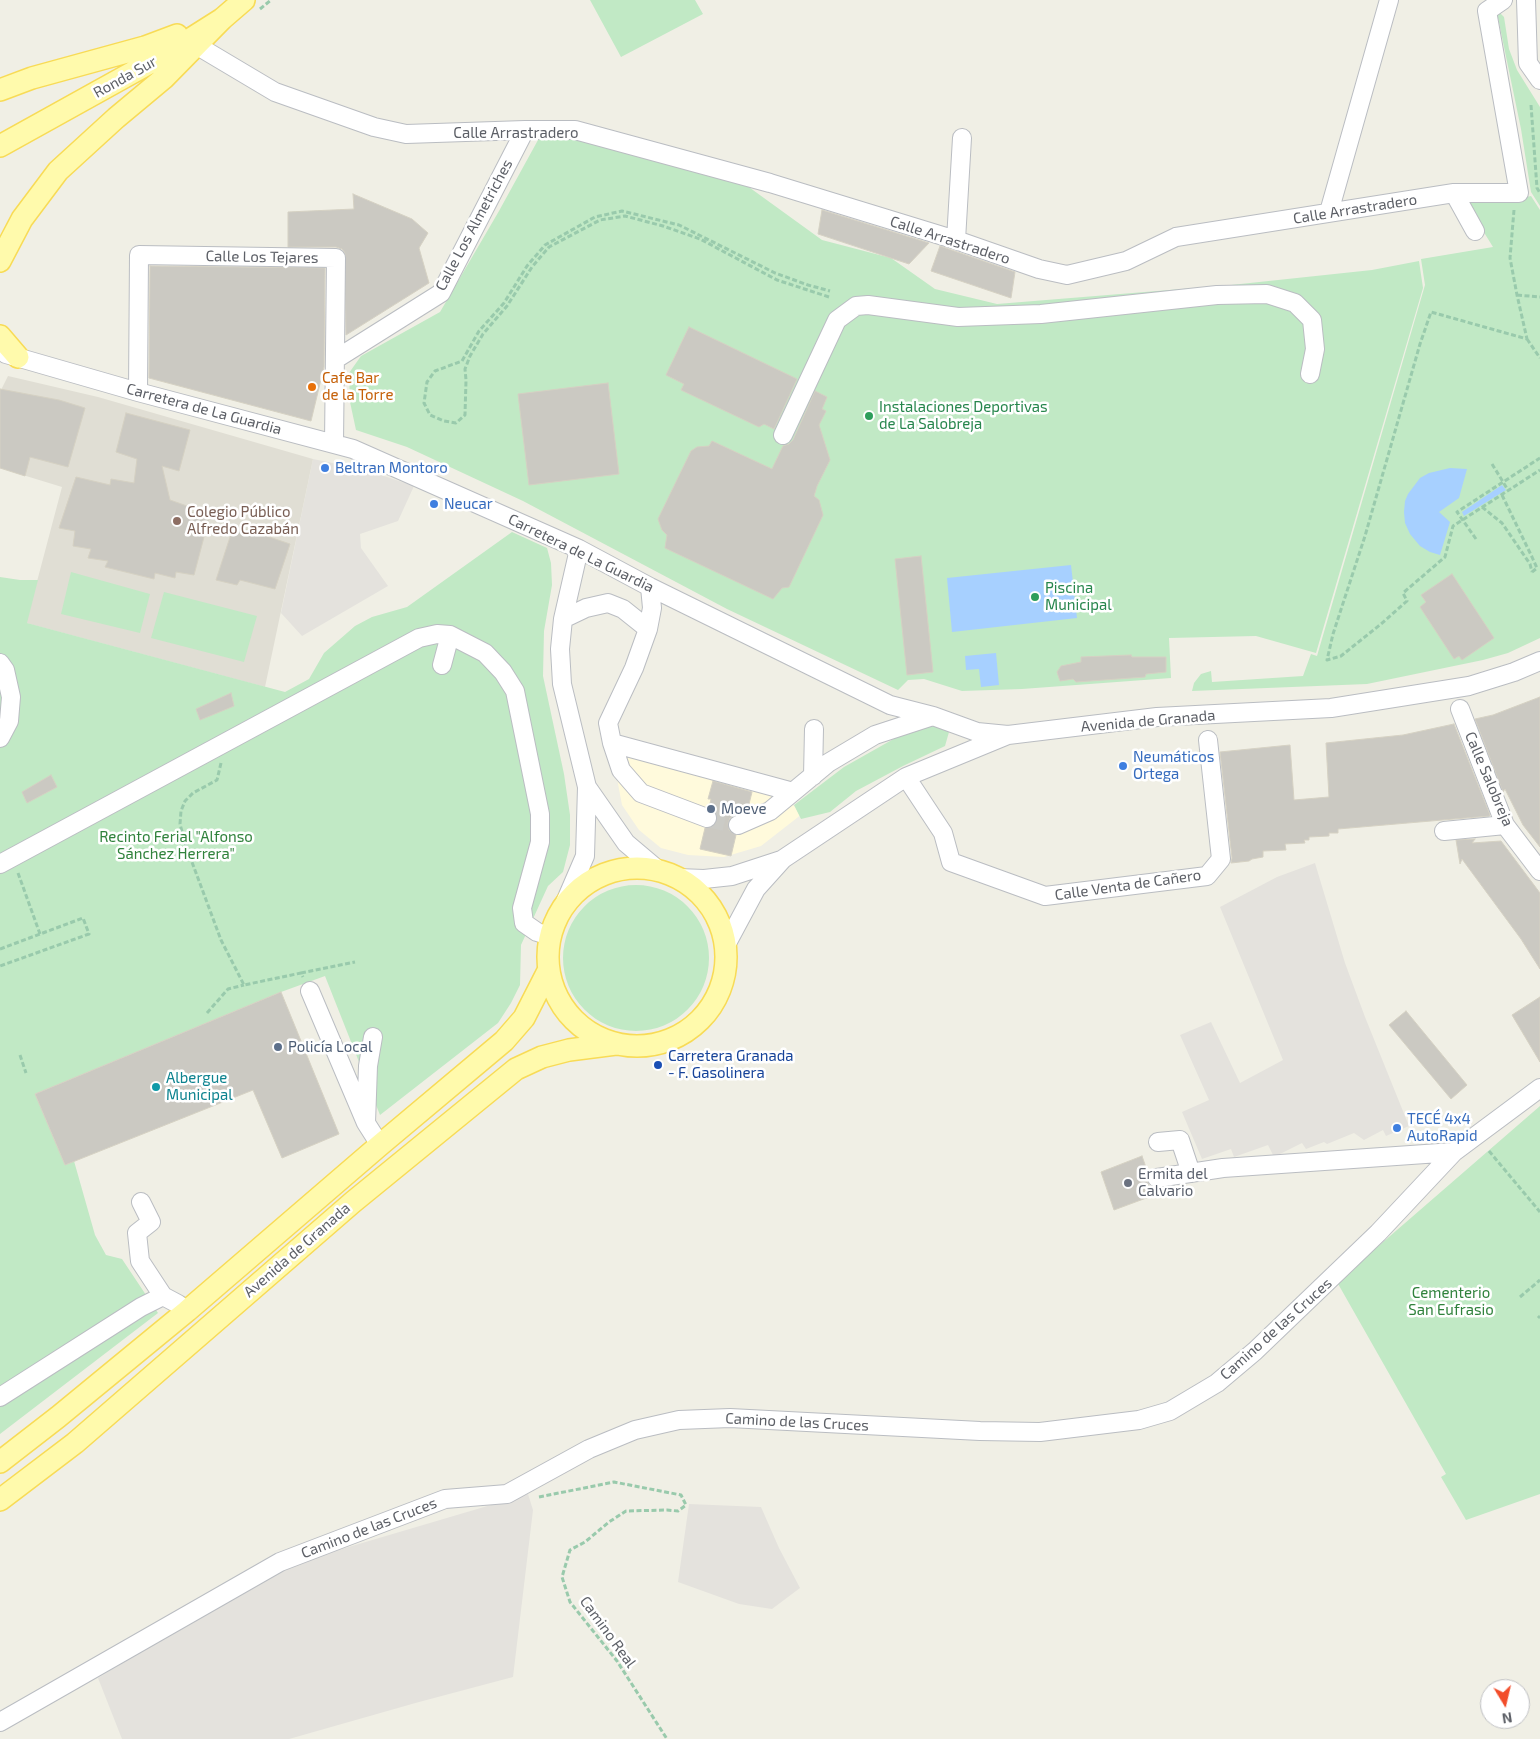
<!DOCTYPE html>
<meta charset="utf-8">
<style>
body{margin:0}
#map{position:relative;width:1540px;height:1739px;overflow:hidden;background:#f0efe5;font-family:"Exo 2",sans-serif}
canvas{display:block}
.north{position:absolute;left:1480px;top:1679px;width:50px;height:50px;box-sizing:border-box;background:#fff;border:1px solid #bebfc2;border-radius:50%;rotate:171deg;font-size:14px;font-weight:700;line-height:20px;text-align:center;color:#5d6067}
.north::after{content:'';display:block;margin:auto;width:18px;height:22px;background:#f24d2a;clip-path:polygon(50% 0,100% 100%,50% 72%,0 100%)}
</style>
<div id="map">
<canvas width="1540" height="1739"></canvas>
<div class="north">N</div>
</div>
<script>
const g = document.querySelector('canvas').getContext('2d');
g.lineJoin = 'round';
function paint(path, color) {
  g.fillStyle = color;
  g.fill(path, 'evenodd');
}
function toPath(rows) {
  const path = new Path2D();
  for (const r of rows) {
    if (r.length === 3) {
      path.moveTo(r[0] + r[2], r[1]);
      path.arc(r[0], r[1], r[2], 0, 2 * Math.PI);
      continue;
    }
    path.moveTo(r[0], r[1]);
    for (let i = 2; i < r.length; i += 2) path.lineTo(r[i], r[i + 1]);
  }
  return path;
}
function stroke(path, color, width, dash) {
  g.strokeStyle = color;
  g.lineWidth = width;
  g.lineCap = dash ? 'butt' : 'round';
  g.setLineDash(dash || []);
  g.stroke(path);
}
function write(font, color, halo, rows, align = 'center') {
  g.font = font + ' "Exo 2",sans-serif';
  g.lineWidth = 5;
  g.setLineDash([]);
  g.textBaseline = 'middle';
  g.strokeStyle = halo;
  g.fillStyle = color;
  for (const [text, x, y, turn = 0] of rows) {
    g.save();
    g.translate(x, y);
    g.rotate((+turn || 0) * Math.PI / 180);
    g.textAlign = isNaN(turn) ? turn : align;
    if (halo) g.strokeText(text, 0, 0);
    g.fillText(text, 0, 0);
    g.restore();
  }
}
paint(toPath([
 [612,752,782,794,802,814,761,846,724,857,688,855,661,848,639,830,622,805]
]), '#fffadc');
paint(toPath([
 [313,459,366,470,414,486,398,521,360,534,361,548,388,586,302,636,281,613],
 [1315,863,1345,963,1365,1017,1409,1126,1386,1136,1383,1130,1364,1140,1354,1133,1327,1144,1324,1142,1306,1149,1302,1143,1274,1157,1268,1145,1234,1157,1231,1149,1202,1159,1182,1112,1209,1100,1180,1035,1211,1022,1240,1083,1283,1060,1220,907,1277,877],
 [528,1494,533,1510,513,1677,419,1702,289,1739,122,1739,98,1678,281,1567],
 [689,1504,761,1507,779,1548,800,1588,772,1609,739,1604,678,1582]
]), '#e4e2dd');
paint(toPath([
 [8,376,98,397,313,459,265,687,26,623,62,487,0,468,0,392]
]), '#e0ded4');
paint(toPath([
 [590,0,695,0,703,14,621,57],
 [1497,13,1500,13,1504,17,1509,49,1517,70,1540,107,1540,206,1531,192,1521,129],
 [568,136,746,185,822,240,891,258,935,289,997,304,1231,285,1372,270,1419,261,1423,288,1316,653,1256,636,1169,638,1171,678,1022,689,962,691,924,679,908,680,898,690,727,609,523,501,407,447,356,430,350,402,349,373,361,356,440,312,499,211,538,140],
 [1531,196,1540,210,1540,638,1508,653,1483,660,1367,684,1192,691,1194,683,1201,674,1211,671,1212,682,1303,676,1311,654,1317,656,1425,285,1421,259,1493,247,1464,200,1505,202],
 [512,532,547,548,551,563,552,585,544,631,543,676,564,774,570,815,570,845,563,872,548,886,521,945,520,985,511,1003,498,1023,380,1115,325,976,281,992,35,1094,65,1165,74,1161,95,1235,106,1255,122,1259,158,1313,0,1434,0,577,20,580,38,580,27,623,285,692,309,679,324,653,355,626,372,617,407,607],
 [71,572,150,594,140,633,61,614],
 [164,592,257,616,244,662,151,638],
 [935,724,949,732,945,746,903,766,856,791,830,812,801,819,794,805,844,767,913,728],
 [636,958,73],
 [1540,1106,1540,1494,1466,1520,1441,1477,1446,1474,1337,1282]
]), '#c1e9c5');
paint(toPath([
 [1450,468,1467,469,1459,498,1439,512,1450,522,1440,555,1430,552,1420,546,1410,534,1405,523,1404,512,1405,501,1408,494,1420,478,1429,473],
 [1502,485,1506,490,1464,516,1462,512],
 [1071,565,1077,618,952,632,947,578],
 [996,653,999,685,981,687,979,669,966,670,965,656]
]), '#a7d0ff');
const building = toPath([
 [353,194,412,219,428,233,419,248,429,283,346,335,345,253,342,249,336,247,288,247,288,212,354,209,353,194],
 [822,210,929,243,909,264,818,234,822,210],
 [940,246,1015,272,1011,298,931,271,940,246],
 [150,266,325,268,324,367,311,421,149,378,150,266],
 [689,327,797,379,774,429,764,424,759,427,681,390,684,384,666,375,689,327],
 [608,383,619,474,529,485,518,394,608,383],
 [0,389,59,400,85,408,68,467,30,457,25,476,0,468,0,389],
 [815,391,827,397,822,409,826,411,819,425,830,460,817,486,814,496,819,500,823,515,789,587,782,588,773,599,665,548,667,535,662,530,658,519,691,451,697,447,709,446,712,441,772,469,783,446,789,444,793,440,815,391],
 [126,413,190,430,179,471,162,466,170,500,187,506,187,511,209,518,194,575,176,572,175,578,155,573,154,579,105,567,108,561,88,558,91,549,73,546,75,531,59,528,76,477,110,485,111,479,134,483,137,459,116,452,126,413],
 [234,525,290,544,275,589,240,580,237,585,216,580,234,525],
 [921,556,933,672,907,675,895,559,921,556],
 [1452,574,1494,638,1462,660,1459,656,1454,659,1420,607,1426,602,1421,595,1452,574],
 [1131,655,1132,657,1166,657,1166,672,1146,674,1145,677,1076,682,1073,679,1060,681,1057,672,1061,666,1081,662,1081,657,1131,655],
 [231,693,234,706,200,720,196,709,231,693],
 [1540,697,1540,847,1523,825,1505,789,1503,792,1475,719,1493,715,1540,697],
 [1454,724,1490,815,1489,816,1338,829,1338,833,1329,833,1329,836,1309,837,1309,840,1304,840,1305,843,1285,844,1286,850,1263,851,1263,857,1252,859,1249,861,1231,863,1232,858,1220,752,1290,745,1294,800,1329,797,1326,743,1403,735,1454,724],
 [51,775,57,787,27,803,22,792,51,775],
 [713,781,752,792,748,808,743,807,741,812,730,818,728,823,729,830,736,835,731,856,700,849,705,828,713,826,717,821,715,812,709,808,711,799,708,799,713,781],
 [1475,839,1472,843,1501,841,1540,893,1540,969,1521,939,1462,859,1460,864,1456,840,1475,839],
 [281,992,339,1134,282,1158,253,1090,65,1165,35,1094,281,992],
 [1540,997,1540,1062,1512,1015,1540,997],
 [1406,1011,1467,1085,1451,1099,1389,1025,1406,1011],
 [1142,1156,1148,1173,1147,1180,1149,1185,1154,1188,1157,1194,1114,1210,1101,1172,1142,1156]
]);
paint(building, '#cbc9c2');
stroke(building, '#d5d1c3', 1);
stroke(toPath([
 [707,818,738,825]
]), '#cbcbc6', 18, [18, 9]);
const minor = toPath([
 [1526,0,1528,63,1540,80],
 [196,45,275,92,374,127,406,134,525,130,575,130,770,183,956,240,1039,269,1067,275,1126,261,1176,237,1454,193,1519,193,1487,11,1503,0],
 [1454,193,1475,231],
 [1329,212,1389,0],
 [956,240,962,138],
 [6,354,138,392,353,449,579,549,650,587,890,705,933,716,977,732,1008,735],
 [336,359,441,293,525,130],
 [138,392,139,255,336,258,334,443],
 [783,435,837,320,856,306,868,305,958,317,1041,314,1217,295,1267,294,1295,303,1312,320,1315,349,1310,374],
 [650,587,652,608,648,629,634,668,608,723,612,743,793,792],
 [563,619,586,608,608,603,623,609,648,629],
 [0,663,5,670,11,697,9,721,0,738],
 [442,665,450,635],
 [1460,709,1505,825,1540,871],
 [612,743,621,770,641,793,707,818],
 [813,776,814,729],
 [906,777,943,833,951,862,1045,896,1207,876,1221,859,1208,740],
 [587,787,626,843,658,870],
 [738,825,770,811,828,763,875,735,933,716],
 [1444,831,1505,825],
 [0,864,419,638,437,634,450,635,485,653,503,672,515,691,540,814,540,842,522,908,524,923,537,932,550,936],
 [678,878,704,879,732,876,781,860],
 [563,907,585,856,587,787,562,684,560,649,563,619,579,549],
 [726,945,756,889,783,859,906,777,1008,735,1157,717,1331,708,1469,686,1514,672,1540,661],
 [310,991,366,1123],
 [373,1037,368,1066,366,1123,380,1145],
 [1158,1142,1180,1140,1191,1173],
 [1157,1178,1223,1168,1454,1152],
 [141,1202,151,1222,137,1233,140,1261,163,1296],
 [0,1397,141,1307,163,1296,178,1304,187,1311],
 [0,1722,280,1562,445,1499,507,1494,589,1449,635,1430,679,1420,730,1418,980,1431,1040,1432,1139,1420,1170,1411,1217,1383,1255,1351,1378,1233,1454,1152,1540,1088]
]);
const major = toPath([
 [0,90,32,78,145,47,177,35],
 [0,146,173,50,222,19,244,0],
 [0,261,22,219,58,171,116,118,164,78,222,19],
 [0,336,18,357],
 [637,957,89],
 [0,1462,58,1417,187,1311,380,1145,504,1041,524,1018,548,971],
 [0,1500,75,1443,353,1202,516,1069,542,1057,569,1050,616,1044]
]);
stroke(minor, '#babdc2', 20);
stroke(major, '#f8db56', 24);
stroke(toPath([
 [260,9,271,0],
 [1531,105,1537,188,1540,193],
 [1514,210,1510,258,1517,295,1527,339,1431,312,1420,344,1365,536,1333,634,1327,660,1341,656,1381,624,1407,601,1403,593,1445,557,1453,526,1540,470],
 [1517,295,1540,297],
 [829,297,777,280,700,239,663,226,625,216,600,220,549,247,532,267,507,306,483,334,470,356,465,369,466,380,465,415,456,423,444,421,430,415,424,403,427,382,435,371,462,361,479,331,504,303,527,266,545,245,595,217,622,211,679,225,775,273,808,285,830,291],
 [1527,339,1540,358],
 [1492,464,1508,490],
 [1502,495,1532,557,1537,568,1532,572],
 [1482,507,1502,523,1530,564,1532,572],
 [1476,539,1457,512,1540,458],
 [221,763,217,780,193,793,185,801,181,811,180,824,186,846,221,940,244,985,301,973,303,977],
 [18,873,40,934],
 [0,949,83,918,89,934,0,966],
 [301,973,355,962],
 [207,1013,228,989,244,985],
 [20,1055,26,1073],
 [1489,1151,1540,1212],
 [1520,1297,1540,1280],
 [1538,1318,1540,1316],
 [539,1497,614,1482,681,1495,686,1505,678,1511,667,1510,626,1511,609,1522,585,1542,570,1550,562,1577,570,1602,617,1661,667,1739]
]), '#99caac', 3, [5, 2.5]);
stroke(minor, '#fff', 18);
stroke(major, '#fffaac', 21);
for (const [x, y, r, color] of [
 [312,387,5,"#e8710a"],
 [869,416,5,"#2e9e5b"],
 [325,468,5,"#3f7fe0"],
 [434,504,5,"#3f7fe0"],
 [177,521,5,"#8d6e63"],
 [1035,597,5,"#2e9e5b"],
 [1123,766,5,"#3f7fe0"],
 [711,809,5,"#5c6f8a"],
 [278,1047,5,"#5c6f8a"],
 [658,1065,5,"#1a4fb4"],
 [156,1087,5,"#0f9aa8"],
 [1397,1128,5,"#3f7fe0"],
 [1128,1183,5,"#6b7280"]
]) {
  const dot = new Path2D();
  dot.arc(x, y, r, 0, 2 * Math.PI);
  g.fillStyle = color;
  g.fill(dot);
  stroke(dot, '#fff', 2);
}
write('15px', '#5d6067', '#fff', [
 ["Ronda Sur",125,77,-29],
 ["Calle Arrastradero",516,133],
 ["Calle Arrastradero",1355,209,-9],
 ["Calle Los Almetriches",474,225,-62],
 ["Calle Arrastradero",950,240,18],
 ["Calle Los Tejares",262,257,1],
 ["Carretera de La Guardia",204,409,15],
 ["Carretera de La Guardia",581,553,26],
 ["Avenida de Granada",1148,721,-5],
 ["Calle Salobreja",1489,779,67],
 ["Calle Venta de Cañero",1128,885,-8],
 ["Avenida de Granada",297,1250,-41],
 ["Camino de las Cruces",1276,1329,-42],
 ["Camino de las Cruces",797,1422,3],
 ["Camino de las Cruces",369,1528,-21],
 ["Camino Real",608,1632,54]
]);
write('15px', '#c56008', '#fff', [
 ["Cafe Bar",322,378],
 ["de la Torre",322,395]
], 'left');
write('15px', '#27864d', '#fff', [
 ["Instalaciones Deportivas",879,407],
 ["de La Salobreja",879,424],
 ["Piscina",1045,588],
 ["Municipal",1045,605]
], 'left');
write('15px', '#366cbe', '#fff', [
 ["Beltran Montoro",335,468],
 ["Neucar",444,504],
 ["Neumáticos",1133,757],
 ["Ortega",1133,774],
 ["TECÉ 4x4",1407,1119],
 ["AutoRapid",1407,1136]
], 'left');
write('15px', '#785e54', '#fff', [
 ["Colegio Público",187,512],
 ["Alfredo Cazabán",187,529]
], 'left');
write('15px', '#4e5e75', '#fff', [
 ["Moeve",721,809],
 ["Policía Local",288,1047]
], 'left');
write('15px', '#30823c', '#fff', [
 ["Recinto Ferial \"Alfonso",176,837],
 ["Sánchez Herrera\"",176,854],
 ["Cementerio",1451,1293],
 ["San Eufrasio",1451,1310]
]);
write('15px', '#164399', '#fff', [
 ["Carretera Granada",668,1056],
 ["- F. Gasolinera",668,1073]
], 'left');
write('15px', '#0d838f', '#fff', [
 ["Albergue",166,1078],
 ["Municipal",166,1095]
], 'left');
write('15px', '#5b616d', '#fff', [
 ["Ermita del",1138,1174],
 ["Calvario",1138,1191]
], 'left');
</script>
